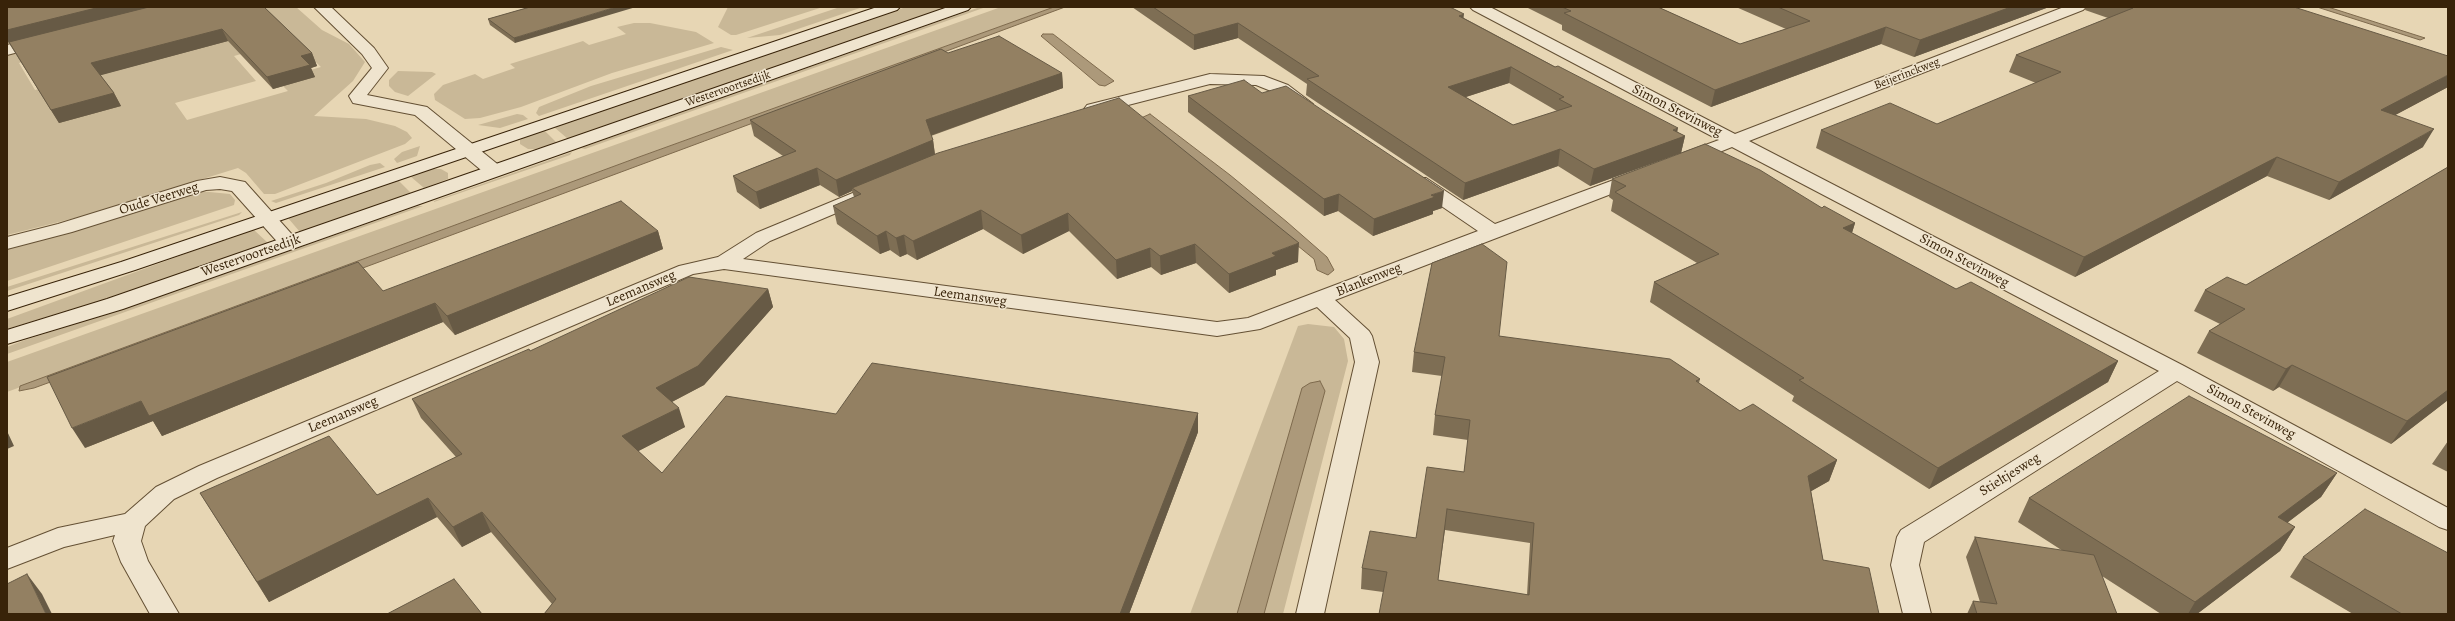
<!DOCTYPE html>
<style>
body{margin:0}
#map{position:relative;width:2455px;height:621px;overflow:hidden;background:#e7d6b4;font-family:Alegreya,serif}
canvas{display:block}
.frame{position:absolute;inset:0;border:8px solid #382309;pointer-events:none}
</style>
<div id="map">
<canvas width="2455" height="621"></canvas>
<div class="frame"></div>
</div>
<script>
const g = document.querySelector('canvas').getContext('2d');
g.lineJoin = 'round';
function paint(path, color) {
  g.fillStyle = color;
  g.fill(path, 'evenodd');
}
function toPath(rows) {
  const path = new Path2D();
  for (const r of rows) {
    path.moveTo(r[0], r[1]);
    for (let i = 2; i < r.length; i += 2) path.lineTo(r[i], r[i + 1]);
  }
  return path;
}
function stroke(path, color, width, dash) {
  g.strokeStyle = color;
  g.lineWidth = width;
  g.lineCap = dash ? 'butt' : 'round';
  g.setLineDash(dash || []);
  g.stroke(path);
}
function write(font, color, halo, rows, align = 'center') {
  g.font = font + ' Alegreya,serif';
  g.lineWidth = 3;
  g.setLineDash([]);
  g.textBaseline = 'middle';
  g.strokeStyle = halo;
  g.fillStyle = color;
  for (const [text, x, y, turn = 0] of rows) {
    g.save();
    g.translate(x, y);
    g.rotate((+turn || 0) * Math.PI / 180);
    g.textAlign = isNaN(turn) ? turn : align;
    if (halo) g.strokeText(text, 0, 0);
    g.fillText(text, 0, 0);
    g.restore();
  }
}
paint(toPath([
 [202,7,242,7,19,63,35,90,235,38,259,49,234,56,256,81,175,103,187,120,288,91,283,86,307,71,321,67,259,7,296,7,322,30,349,44,365,62,353,81,314,116,366,119,395,126,407,132,412,138,405,144,275,194,264,194,246,173,238,168,87,215,7,235,7,55],
 [728,7,823,7,736,35,731,35,718,27],
 [840,7,863,7,780,35,747,38],
 [906,7,948,7,592,131,568,139,554,127],
 [980,7,986,7,585,149,581,148],
 [1001,7,1054,7,639,157,7,392,7,362],
 [634,23,650,23,696,32,714,43,612,73,521,107,480,118,465,119,435,100,434,94,443,85,475,74,483,79,515,68,510,64,583,41,589,45,626,34,617,27],
 [721,47,733,50,539,116,536,113,539,107,591,86],
 [398,71,432,72,436,74,408,96,395,92,389,86,389,80],
 [517,114,523,115,528,119,500,128,478,125],
 [544,130,557,143,536,149,528,149,520,144,520,140,525,137],
 [420,146,417,156,397,163,394,159,402,152],
 [572,152,570,155,434,202,434,201],
 [380,163,385,167,276,203,271,201,326,183,370,165],
 [433,169,441,169,448,173,448,179,424,188,410,176],
 [398,180,411,193,300,232,288,218],
 [199,191,230,194,235,200,234,205,7,281,7,249],
 [418,206,423,206,7,354,7,347,25,340,141,303],
 [242,212,239,215,7,291,7,287],
 [253,229,268,243,106,299,7,329,7,319],
 [1308,324,1334,327,1344,339,1348,361,1283,614,1190,614,1298,326]
]), '#c9b897');
const water = toPath([
 [1054,7,1065,7,344,275,34,388,19,391,20,386,639,157,1054,7],
 [2317,7,2328,7,2425,38,2420,40,2317,7],
 [1043,34,1053,34,1114,81,1105,86,1099,85,1041,36,1043,34],
 [1150,114,1230,175,1287,222,1327,257,1334,270,1328,275,1317,270,1314,259,1141,118,1150,114],
 [1320,381,1325,391,1264,614,1237,614,1302,388,1310,383,1320,381]
]);
paint(water, '#ac997a');
stroke(water, '#7e6a4d', 1);
const street = toPath([
 [314,7,331,7,374,48,388,68,367,95,427,107,501,167,503,171,501,175,487,175,415,115,353,103,349,96,372,68,362,54,314,7],
 [1470,7,1490,7,1735,134,2064,7,2086,7,2083,10,1749,141,2184,366,2448,508,2448,530,2439,527,2177,381,1924,542,1919,565,1931,614,1903,614,1891,565,1897,537,1901,530,2159,371,1732,147,1692,163,1678,163,1676,159,1678,155,1719,140,1473,10,1470,7],
 [43,36,49,38,51,41,49,44,7,55,7,45,43,36],
 [1210,74,1264,76,1288,85,1313,104,1310,108,1304,109,1298,108,1276,93,1256,85,1210,84,1093,114,1087,113,1084,109,1087,105,1210,74],
 [1638,171,1645,173,1648,177,1645,181,1335,300,1369,331,1372,336,1379,362,1324,614,1296,614,1355,362,1350,338,1317,307,1260,329,1217,336,724,269,693,274,217,478,174,499,145,526,141,541,148,561,179,614,150,614,121,562,113,541,115,535,64,547,7,569,7,548,58,528,125,514,156,487,199,466,679,266,718,257,756,233,860,190,867,192,870,196,867,200,770,241,743,259,1217,322,1248,318,1478,231,1412,186,1409,182,1412,178,1426,178,1495,224,1638,171],
 [220,177,245,182,296,239,299,243,296,247,289,249,282,247,232,191,220,189,206,190,72,232,7,249,7,237,58,224,197,181,220,177]
]);
const secondary = toPath([
 [877,7,900,7,897,10,135,270,7,311,7,297,121,262,877,7],
 [948,7,971,7,968,10,123,309,7,344,7,330,107,299,948,7]
]);
stroke(street, '#645034', 2);
stroke(secondary, '#382309', 2);
paint(street, '#efe4ce');
paint(secondary, '#efe4ce');
paint(toPath([
 [7,7,264,7,312,53,317,66,311,68,315,77,273,89,228,41,100,75,114,93,121,106,59,123,7,40],
 [530,7,515,43,490,25,488,19],
 [1132,7,1450,7,1464,18,1685,136,1681,153,1590,186,1558,166,1463,200,1306,95,1307,84,1238,38,1194,50],
 [1509,83,1557,111,1513,125,1466,97],
 [1526,7,1658,7,1740,44,1786,29,1736,7,2049,7,1914,57,1881,44,1711,107,1562,30,1562,25],
 [2086,7,2294,7,2448,87,2395,115,2423,147,2329,200,2267,176,2075,277,1816,148,1821,130,1937,124,2036,83,2009,72,2016,55,2108,18,2085,10],
 [948,53,1062,73,1063,88,931,136,933,140,935,154,1298,262,1276,270,1276,275,1229,293,1196,263,1161,275,1151,267,1117,279,1069,231,1023,254,983,229,917,260,907,254,900,257,890,250,880,254,837,224,833,206,854,197,852,191,839,197,820,185,760,209,737,192,733,176,783,156,754,136,750,120],
 [1262,93,1442,208,1433,211,1433,214,1373,236,1338,211,1324,216,1188,112,1188,96],
 [2448,167,2448,400,2391,444,2279,387,2273,391,2197,353,2209,331,2220,324,2194,311,2205,290,2246,285],
 [1612,179,1822,208,1855,223,1852,233,1956,289,2118,361,2108,382,1929,489,1792,401,1794,396,1650,302,1654,282,1697,263,1611,211,1613,200,1609,197],
 [658,231,663,249,455,335,443,322,162,436,153,421,85,448,383,291],
 [768,289,773,307,704,385,672,402,685,427,638,451,662,473,836,414,1198,413,1198,432,1129,614,544,614,552,604,491,532,462,547,437,517,269,602,200,493,377,495,456,457,421,418,412,399,530,351],
 [1499,336,1700,379,1699,383,1740,411,1837,460,1829,481,1811,491,1823,560,1879,614,1383,592,1361,589,1362,568,1416,538,1464,472,1468,440,1433,435,1435,415,1442,376,1412,372,1414,352],
 [1445,530,1530,543,1527,595,1438,580],
 [2448,441,2448,472,2432,464],
 [2337,473,2321,497,2287,523,2295,527,2280,551,2197,614,2161,614,2102,576,2117,614,1967,614,1973,601,1980,602,1966,557,1975,537,2063,551,2018,522,2029,498],
 [2303,557,2448,614,2353,614,2290,577]
]), '#7e6e54');
paint(toPath([
 [100,7,155,7,9,43,7,40,7,30],
 [616,7,636,7,515,43,514,38],
 [2011,7,2049,7,1914,57,1920,40],
 [1464,14,1462,30,1459,16],
 [1238,23,1238,38,1194,50,1194,35],
 [1886,27,1881,44,1711,107,1715,90],
 [222,29,228,41,98,76,91,63],
 [312,53,317,66,311,68,315,77,273,89,267,77,301,56],
 [1511,67,1509,83,1447,103,1448,87],
 [1062,73,1063,88,929,136,926,120],
 [2448,75,2448,87,2371,128,2381,110],
 [114,93,121,106,59,123,51,110],
 [1678,128,1676,139,1685,136,1681,153,1590,186,1594,169],
 [2434,129,2423,147,2329,200,2339,182],
 [933,140,935,156,852,188,852,191,839,197,836,180],
 [1560,149,1558,166,1463,200,1465,183],
 [2277,157,2267,176,2075,277,2084,257],
 [817,168,820,185,760,209,756,192],
 [1444,191,1442,208,1433,211,1433,214,1373,236,1374,219,1431,195],
 [1339,194,1338,211,1324,216,1324,199],
 [981,210,983,229,917,260,913,241],
 [1068,213,1069,231,1023,254,1021,235],
 [1855,223,1849,242,1843,228],
 [658,231,663,249,455,335,447,316],
 [886,231,890,250,880,254,877,236],
 [904,235,907,254,900,257,896,238],
 [1299,243,1298,262,1276,270,1276,275,1229,293,1229,274,1272,253],
 [1195,244,1196,263,1161,275,1160,256],
 [1150,248,1151,267,1117,279,1116,260],
 [768,289,773,307,704,385,662,407,656,388],
 [435,303,443,322,162,436,153,421,85,448,72,428,141,401],
 [2118,361,2108,382,1929,489,1938,468],
 [2292,365,2279,387,2273,391,2286,369],
 [2448,390,2448,400,2391,444,2407,421],
 [679,408,685,427,629,456,622,436],
 [1198,413,1198,432,1129,614,1120,614],
 [7,431,14,446,7,449],
 [1837,460,1829,481,1801,497,1808,476],
 [2337,473,2321,497,2263,541,2278,517],
 [428,498,437,517,269,602,257,582],
 [482,512,491,532,462,547,453,527],
 [2295,527,2280,551,2197,614,2188,614,2195,602],
 [27,574,42,594,52,614,46,614]
]), '#675a45');
const building = toPath([
 [7,7,100,7,7,30,7,7],
 [149,7,264,7,312,53,301,56,310,65,267,77,222,29,91,63,114,93,51,110,9,42,149,7],
 [530,7,616,7,514,38,488,19,530,7],
 [1153,7,1450,7,1464,14,1459,16,1555,67,1558,66,1678,128,1673,130,1685,136,1594,169,1560,149,1465,183,1307,79,1319,76,1238,23,1194,35,1153,7],
 [1511,67,1564,97,1559,99,1572,106,1513,125,1448,87,1511,67],
 [1562,7,1658,7,1740,44,1810,21,1778,7,2011,7,1920,40,1886,27,1715,90,1564,13,1571,11,1562,7],
 [2129,7,2294,7,2448,56,2448,75,2381,110,2434,129,2339,182,2277,157,2084,257,1821,130,1890,103,1937,124,2061,72,2016,55,2133,8,2129,7],
 [999,36,1062,73,926,120,933,140,836,180,817,168,756,192,733,176,796,151,750,120,941,49,948,53,999,36],
 [1244,80,1262,93,1286,86,1444,191,1431,195,1435,197,1374,219,1339,194,1324,199,1188,96,1244,80],
 [1119,98,1299,243,1272,253,1276,256,1229,274,1195,244,1160,256,1150,248,1116,260,1068,213,1021,235,981,210,913,241,904,235,896,238,886,231,877,236,833,206,861,194,852,188,938,153,1119,98],
 [1705,144,1760,170,1822,208,1824,206,1855,223,1843,228,1956,289,1971,282,2118,361,1938,468,1799,380,1804,378,1654,282,1719,254,1615,192,1626,186,1612,179,1705,144],
 [2448,167,2448,390,2407,421,2292,365,2286,369,2209,331,2245,309,2205,290,2227,277,2246,285,2448,167],
 [621,201,658,231,447,316,435,303,149,416,141,401,72,428,47,377,358,262,383,291,621,201],
 [1482,244,1507,262,1499,336,1670,359,1700,379,1696,381,1740,411,1753,404,1837,460,1808,476,1823,560,1869,568,1879,614,1379,614,1387,572,1362,568,1370,531,1416,538,1427,467,1464,472,1470,420,1435,415,1445,357,1414,352,1432,263,1482,244],
 [1447,509,1534,523,1529,595,1438,580,1447,509],
 [689,277,768,289,698,366,656,388,679,408,622,436,662,473,726,396,836,414,872,363,1198,413,1120,614,544,614,556,599,482,512,453,527,428,498,257,582,200,493,329,436,377,495,462,454,412,399,529,349,530,351,689,277],
 [2189,396,2337,473,2278,517,2295,527,2195,602,2029,498,2189,396],
 [2365,509,2448,553,2448,614,2402,614,2303,557,2365,509],
 [1975,537,2094,555,2117,614,1977,614,1973,601,1997,604,1975,537],
 [27,574,46,614,7,614,7,584,27,574],
 [454,579,482,614,387,614,454,579]
]);
paint(building, '#938062');
stroke(building, '#675a45', 1);
write('12px', '#382309', '#efe4ce', [
 ["Beijerinckweg",1907,74,-21],
 ["Westervoortsedijk",728,89,-19]
]);
write('14px', '#382309', '#efe4ce', [
 ["Simon Stevinweg",1677,111,27],
 ["Oude Veerweg",159,199,-17],
 ["Westervoortsedijk",251,256,-19],
 ["Simon Stevinweg",1964,261,28],
 ["Blankenweg",1369,280,-22],
 ["Leemansweg",641,289,-23],
 ["Leemansweg",970,297,8],
 ["Simon Stevinweg",2251,412,29],
 ["Leemansweg",343,415,-23],
 ["Stieltjesweg",2010,475,-32]
]);
</script>
